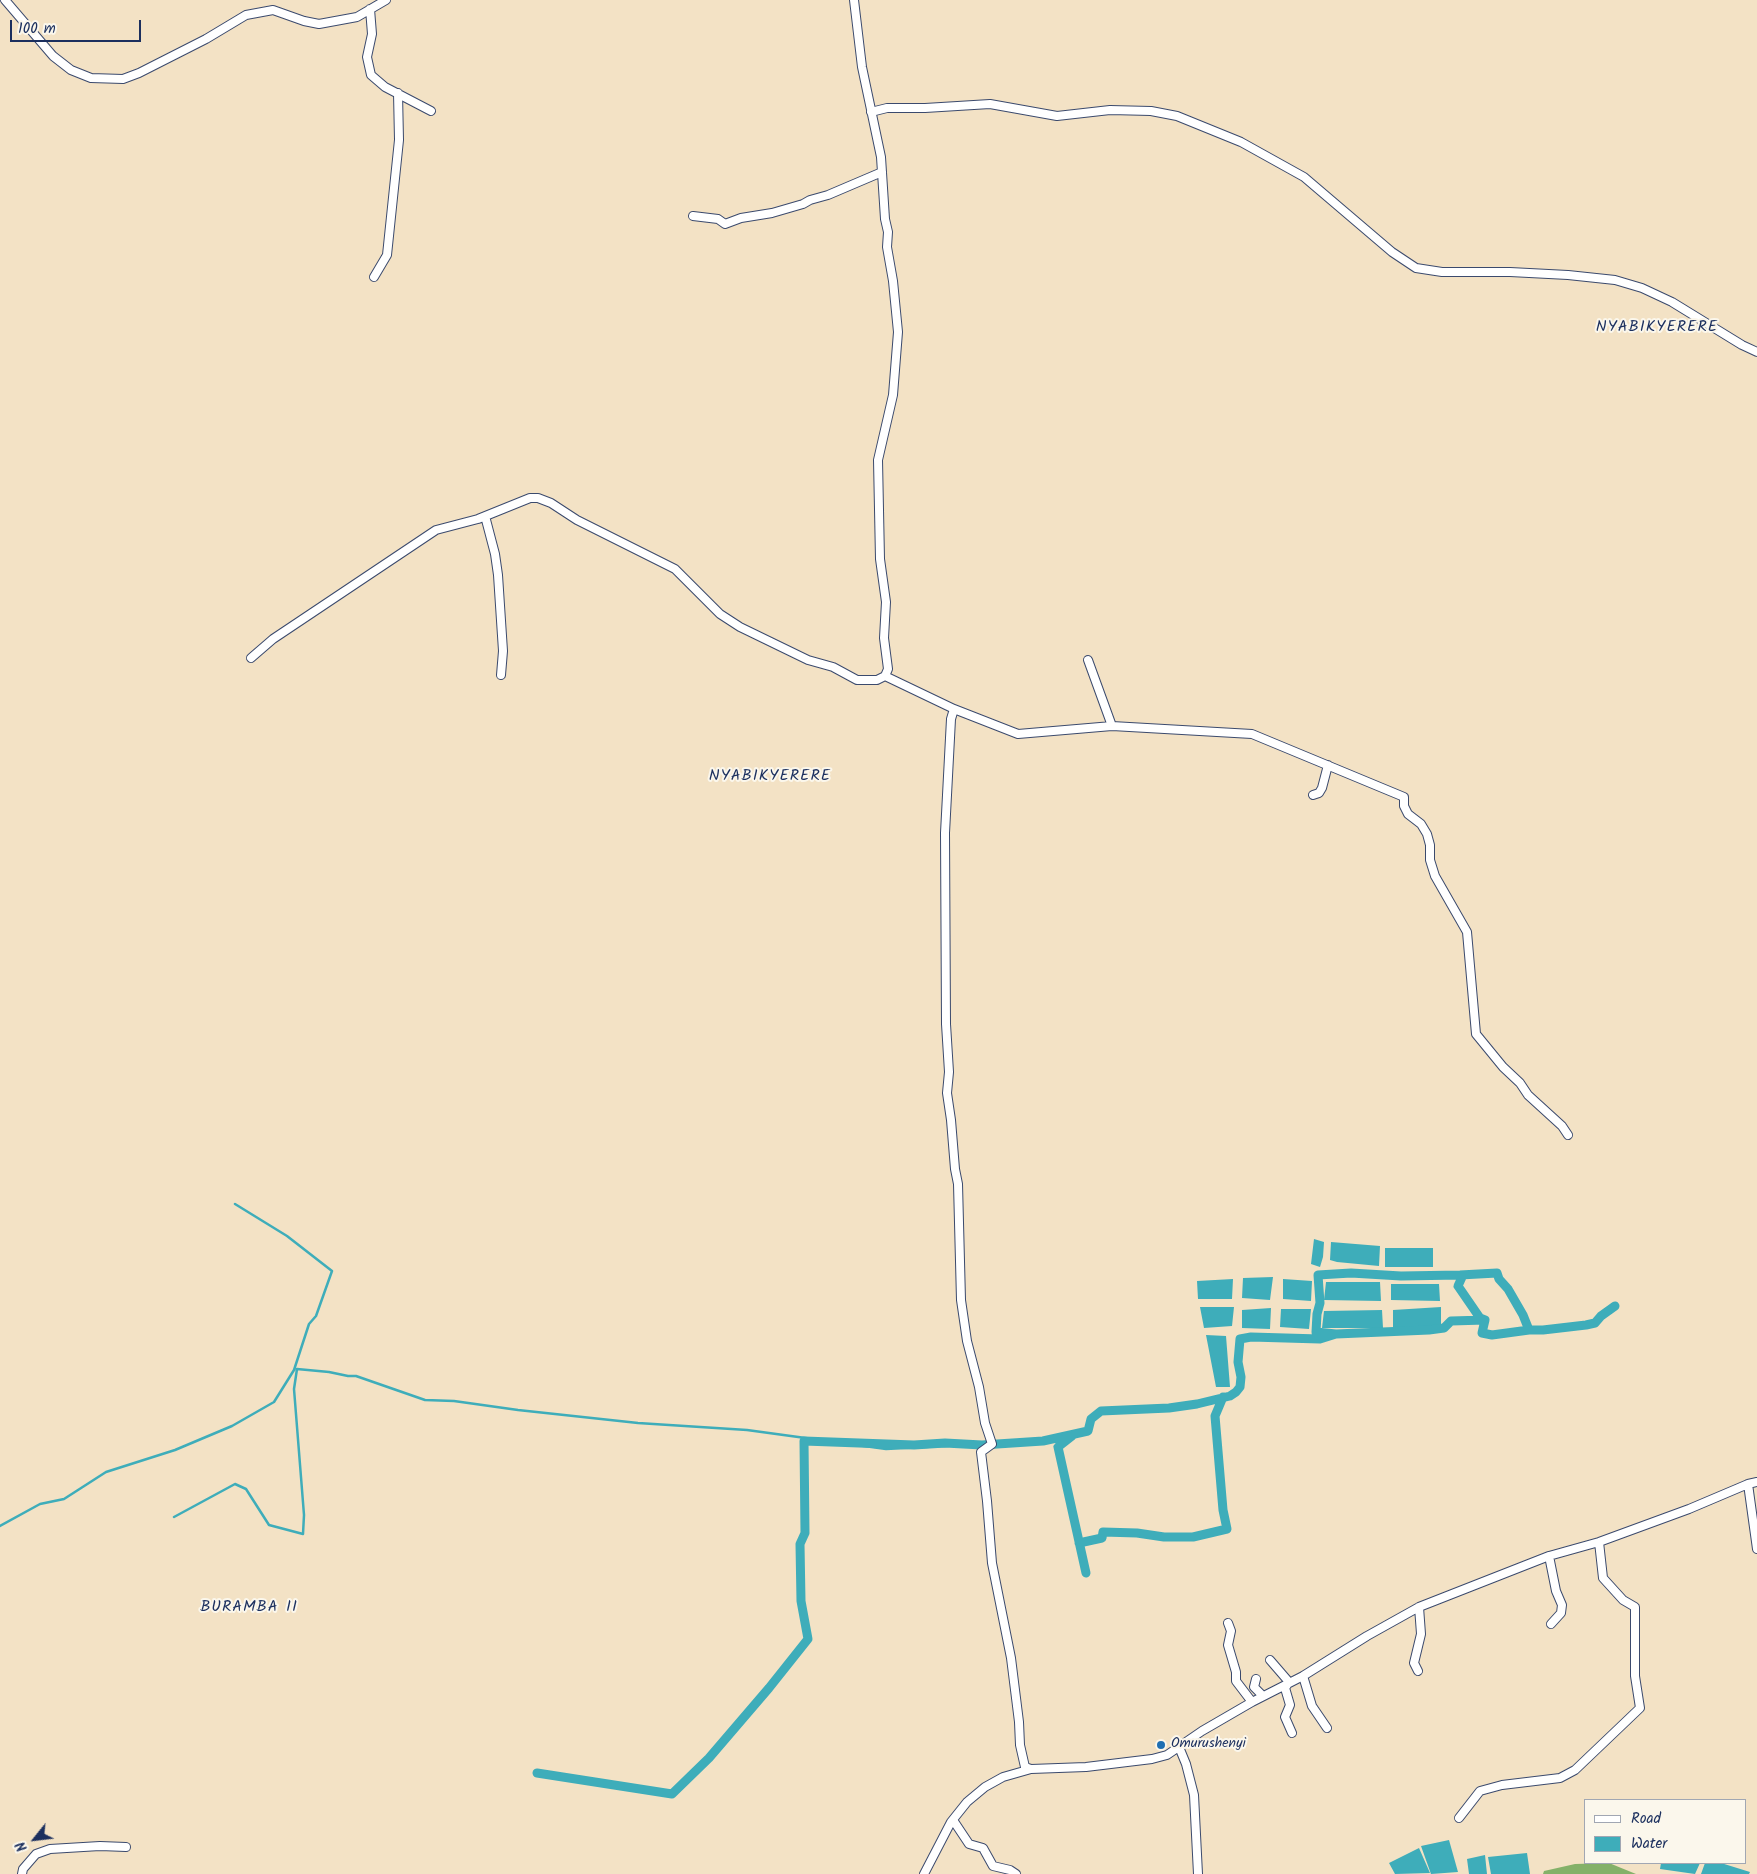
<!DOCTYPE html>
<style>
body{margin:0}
#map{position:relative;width:1757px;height:1874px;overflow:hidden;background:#f3e2c5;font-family:Kalam,sans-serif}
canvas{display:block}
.legend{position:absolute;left:1584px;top:1799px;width:162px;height:65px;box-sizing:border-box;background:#fbf7ec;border:1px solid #a1a7b3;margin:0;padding:6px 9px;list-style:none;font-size:15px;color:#1b2f5e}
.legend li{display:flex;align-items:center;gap:10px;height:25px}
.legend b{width:25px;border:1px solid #a1a7b3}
.north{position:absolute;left:10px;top:1814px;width:50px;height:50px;-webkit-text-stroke:4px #fbf7ec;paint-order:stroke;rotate:241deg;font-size:14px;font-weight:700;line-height:20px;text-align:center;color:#1b2f5e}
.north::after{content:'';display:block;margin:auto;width:18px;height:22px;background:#1b2f5e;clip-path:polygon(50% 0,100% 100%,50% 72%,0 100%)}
.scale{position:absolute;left:10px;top:20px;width:131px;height:22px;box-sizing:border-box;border:2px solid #1b2f5e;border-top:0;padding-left:6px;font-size:15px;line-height:18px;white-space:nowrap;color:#1b2f5e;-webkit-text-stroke:4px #fbf7ec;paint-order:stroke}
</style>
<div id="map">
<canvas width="1757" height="1874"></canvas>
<ul class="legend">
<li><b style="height:6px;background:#fff"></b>Road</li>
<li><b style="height:14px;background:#3eadba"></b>Water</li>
</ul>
<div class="north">N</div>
<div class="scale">100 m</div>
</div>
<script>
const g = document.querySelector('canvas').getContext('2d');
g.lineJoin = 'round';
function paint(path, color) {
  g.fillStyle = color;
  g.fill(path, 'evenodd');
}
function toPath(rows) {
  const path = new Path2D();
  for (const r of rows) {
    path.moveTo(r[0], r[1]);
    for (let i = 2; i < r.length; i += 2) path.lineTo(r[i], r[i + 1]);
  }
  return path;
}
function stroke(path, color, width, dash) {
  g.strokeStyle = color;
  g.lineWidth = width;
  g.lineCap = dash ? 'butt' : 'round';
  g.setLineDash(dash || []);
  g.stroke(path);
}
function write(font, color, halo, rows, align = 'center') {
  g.font = font + ' Kalam,sans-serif';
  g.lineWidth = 4;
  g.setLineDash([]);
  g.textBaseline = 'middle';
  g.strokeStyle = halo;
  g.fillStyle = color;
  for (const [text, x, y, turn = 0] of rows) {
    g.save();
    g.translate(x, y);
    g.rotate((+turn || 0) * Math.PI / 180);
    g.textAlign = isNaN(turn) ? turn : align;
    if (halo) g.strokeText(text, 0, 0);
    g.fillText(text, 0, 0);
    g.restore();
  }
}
paint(toPath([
 [1609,1863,1636,1874,1543,1874,1544,1871,1575,1864]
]), '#84b169');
paint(toPath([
 [1314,1239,1324,1242,1323,1257,1320,1267,1311,1264],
 [1331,1242,1380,1246,1379,1266,1337,1262,1330,1260],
 [1385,1248,1433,1248,1433,1267,1385,1267],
 [1273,1277,1270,1300,1242,1298,1243,1278],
 [1233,1279,1232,1299,1198,1299,1197,1281],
 [1283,1279,1312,1281,1311,1301,1283,1299],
 [1326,1282,1380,1282,1381,1301,1324,1300],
 [1391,1284,1439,1284,1440,1301,1391,1300],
 [1200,1307,1234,1307,1232,1326,1204,1328],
 [1441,1307,1441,1326,1393,1328,1393,1310],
 [1271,1308,1270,1329,1242,1328,1242,1310],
 [1281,1309,1311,1309,1309,1329,1280,1327],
 [1382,1310,1383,1328,1322,1328,1324,1311],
 [1206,1335,1226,1336,1230,1387,1216,1387],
 [1449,1840,1458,1872,1431,1874,1421,1846],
 [1419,1848,1430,1873,1395,1874,1389,1863],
 [1527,1853,1530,1874,1491,1874,1488,1857],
 [1485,1855,1487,1874,1469,1874,1467,1859],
 [1661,1863,1700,1863,1695,1874,1660,1869],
 [1705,1863,1721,1863,1750,1872,1749,1874,1701,1874]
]), '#3eadba');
stroke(toPath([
 [174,1517,235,1484,246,1489,269,1525,303,1534,304,1515,294,1389,297,1369,329,1372,348,1376,356,1376,425,1400,454,1401,518,1410,638,1423,747,1430,886,1449,964,1445],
 [0,1526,40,1504,64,1499,106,1472,175,1450,232,1426,274,1402,294,1370,309,1324,316,1316,332,1271,287,1236,235,1204]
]), '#3eadba', 2.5);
stroke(toPath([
 [1463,1275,1458,1286,1480,1318,1485,1320,1482,1333,1492,1335,1529,1330],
 [1336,1334,1429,1330,1444,1328,1451,1321,1485,1320],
 [1072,1436,1058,1447,1086,1573],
 [1079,1543,1102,1538,1103,1532,1137,1533,1164,1537,1193,1537,1227,1529,1223,1510,1215,1416,1223,1397],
 [537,1773,672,1794,709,1758,769,1688,808,1639,801,1601,800,1544,805,1533,804,1441,914,1445,945,1443,982,1445,1043,1441,1088,1431,1091,1419,1101,1411,1169,1408,1197,1404,1230,1396,1236,1392,1240,1387,1241,1377,1238,1362,1240,1339,1251,1337,1320,1339,1336,1334,1316,1332,1317,1314,1320,1303,1318,1275,1351,1273,1401,1276,1460,1275,1497,1273,1499,1279,1508,1289,1523,1315,1529,1330,1543,1330,1586,1325,1595,1323,1601,1316,1615,1306]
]), '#3eadba', 9);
const minor = toPath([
 [5,0,53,56,71,70,91,78,123,79,139,73,206,39,246,15,273,10,304,21,319,24,357,17,386,0],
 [370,9,372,34,367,57,371,75,385,87,431,111],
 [871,112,887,108,925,108,990,104,1057,116,1110,110,1151,111,1177,116,1241,142,1304,177,1392,252,1416,268,1442,272,1510,272,1568,275,1615,280,1642,288,1672,302,1742,345,1757,352],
 [693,216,718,219,725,224,741,218,772,213,803,204,810,200,828,195,882,172],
 [374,277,387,255,399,140,398,93],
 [485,516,495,554,498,575,503,651,501,675],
 [251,658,273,639,436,530,478,519,530,498,538,498,551,503,577,520,675,569,720,614,740,627,808,660,833,667,857,680,877,680,885,676,888,669,884,638,886,602,880,559,878,460,893,395,898,332,893,281,887,247,888,232,885,219,881,157,862,67,854,0],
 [1088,660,1112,726],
 [885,676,954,709,1018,734,1112,726,1252,734,1404,797,1404,806,1408,814,1421,824,1427,834,1430,845,1430,860,1435,876,1467,932,1476,1034,1503,1067,1520,1083,1528,1095,1562,1126,1568,1135],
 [954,709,951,719,945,833,946,1024,949,1072,947,1093,951,1120,955,1169,958,1184,961,1300,967,1341,979,1387,985,1423,992,1444,981,1452,987,1501,992,1563,1011,1658,1019,1722,1020,1745,1025,1767,1031,1769],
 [1313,795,1319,793,1322,788,1328,765],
 [1748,1484,1757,1549],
 [1549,1556,1556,1591,1562,1605,1561,1613,1551,1624],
 [1228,1623,1231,1631,1228,1645,1236,1672,1236,1681,1252,1702],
 [1270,1660,1289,1682,1285,1688,1290,1705,1285,1717,1292,1733],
 [1418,1671,1414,1663,1421,1634,1419,1607],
 [1303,1676,1312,1706,1327,1728],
 [1256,1679,1254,1687,1263,1696],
 [1179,1747,1186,1764,1194,1795,1198,1874],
 [1459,1818,1480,1791,1502,1785,1560,1778,1575,1770,1640,1708,1635,1676,1635,1607,1623,1600,1603,1578,1599,1542],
 [953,1820,969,1844,983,1848,993,1866,1010,1870,1016,1874],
 [22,1874,23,1869,36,1854,50,1849,100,1846,126,1847],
 [924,1874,951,1822,967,1802,985,1787,1003,1777,1031,1769,1086,1767,1152,1759,1167,1755,1202,1731,1252,1702,1303,1676,1367,1636,1419,1607,1549,1556,1599,1542,1689,1509,1748,1484,1757,1482]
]);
stroke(minor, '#3b4a6d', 10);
stroke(minor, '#fff', 8);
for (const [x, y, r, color] of [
 [1161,1745,5,"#1f6fb2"]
]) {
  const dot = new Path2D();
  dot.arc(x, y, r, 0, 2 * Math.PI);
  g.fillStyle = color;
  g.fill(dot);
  stroke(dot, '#fbf7ec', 2);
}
write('14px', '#1b2f5e', '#fbf7ec', [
 ["Omurushenyi",1171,1745]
], 'left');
g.letterSpacing = '1px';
write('16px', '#1b2f5e', '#fbf7ec', [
 ["NYABIKYERERE",1657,328],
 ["NYABIKYERERE",770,777],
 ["BURAMBA II",249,1608]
]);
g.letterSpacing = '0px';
</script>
